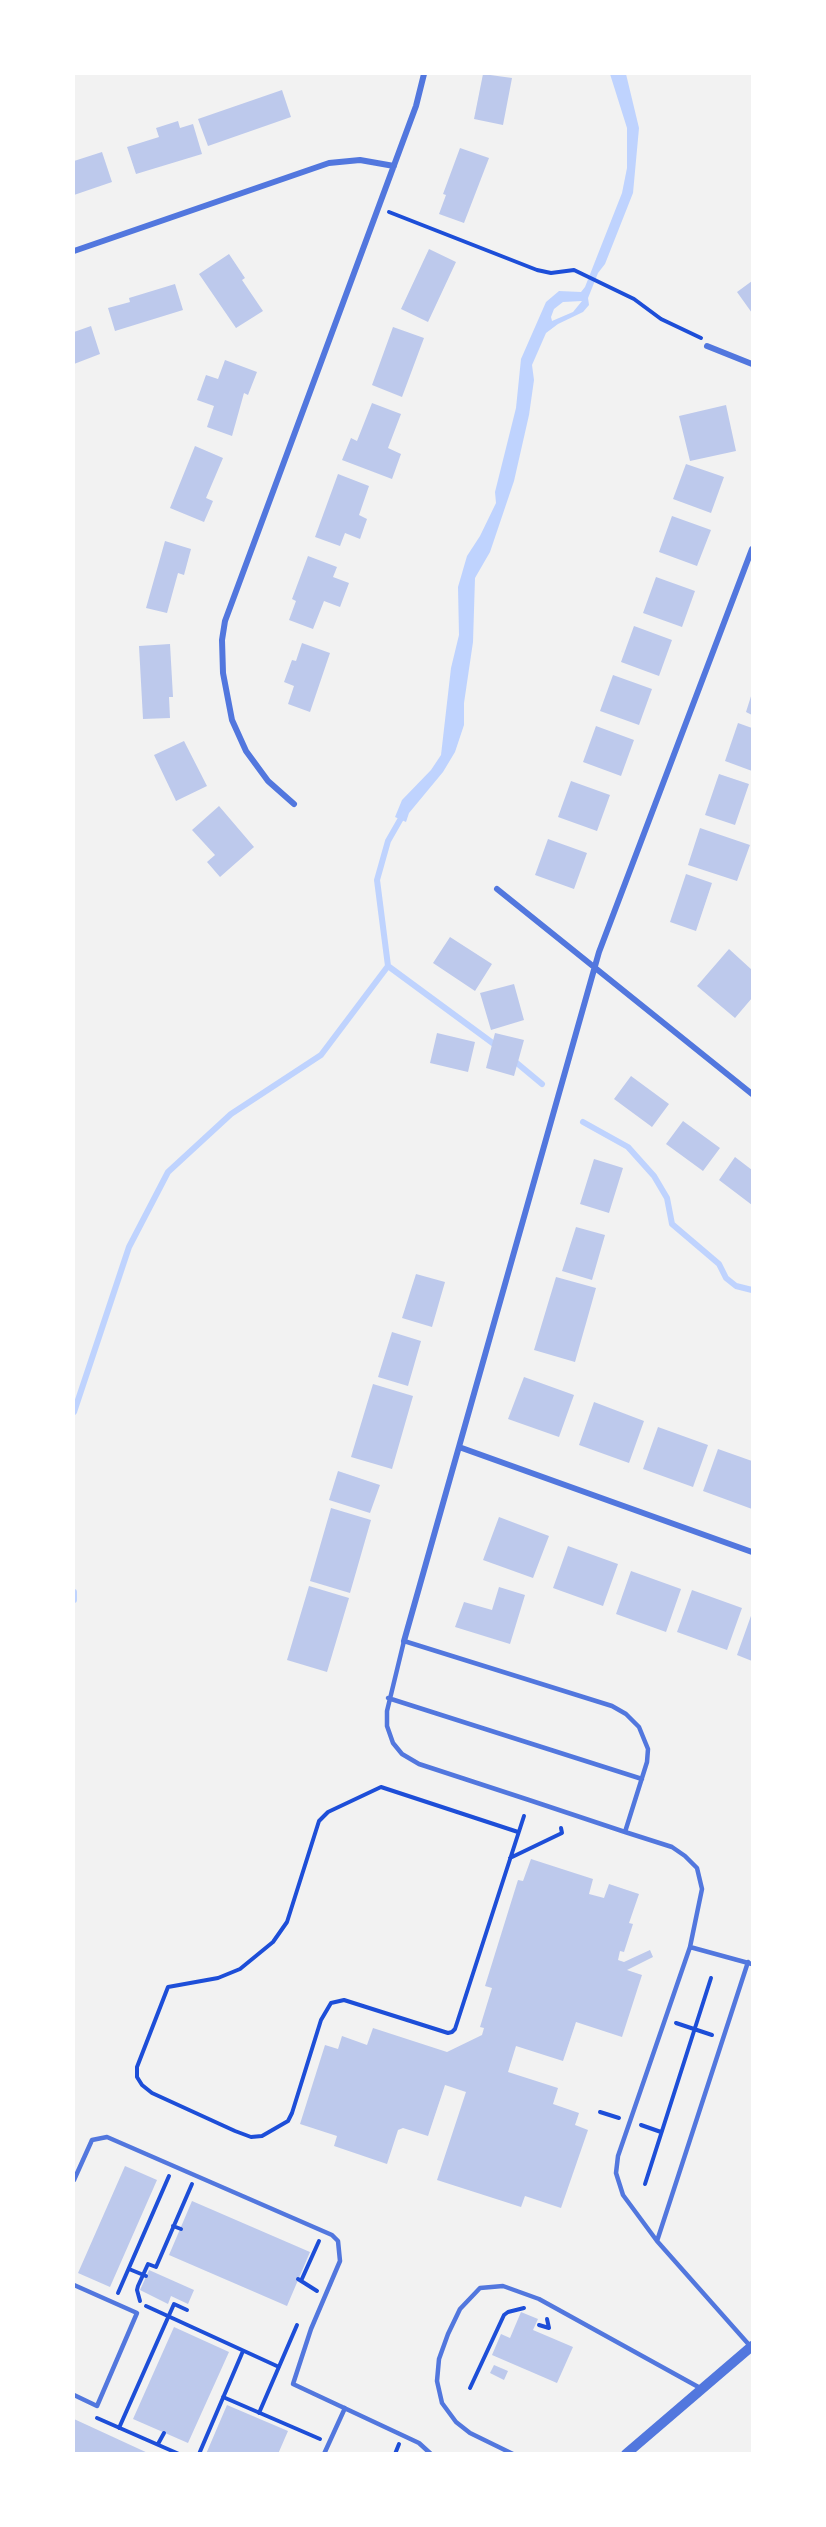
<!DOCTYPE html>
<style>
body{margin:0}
#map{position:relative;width:826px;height:2527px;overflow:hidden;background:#f2f2f2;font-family:Figtree,sans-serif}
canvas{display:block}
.frame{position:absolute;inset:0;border:75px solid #fff;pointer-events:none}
</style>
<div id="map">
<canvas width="826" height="2527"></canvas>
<div class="frame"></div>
</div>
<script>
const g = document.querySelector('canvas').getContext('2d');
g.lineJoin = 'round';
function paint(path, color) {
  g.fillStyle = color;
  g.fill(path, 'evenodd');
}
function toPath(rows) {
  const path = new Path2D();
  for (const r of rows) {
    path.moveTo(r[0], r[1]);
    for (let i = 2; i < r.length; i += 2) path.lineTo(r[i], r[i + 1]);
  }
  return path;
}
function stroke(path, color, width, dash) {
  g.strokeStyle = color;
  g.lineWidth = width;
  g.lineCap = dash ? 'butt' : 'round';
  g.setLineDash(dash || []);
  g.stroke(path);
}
paint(toPath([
 [610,74,626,74,639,128,633,193,605,264,598,273,588,298,589,305,583,312,558,324,546,333,532,365,534,380,529,415,514,481,490,552,475,578,473,642,464,703,464,725,455,752,443,772,409,813,406,822,395,817,402,800,431,770,441,755,451,668,459,635,458,587,467,556,480,536,496,503,495,492,516,408,521,359,546,302,559,291,581,292,585,287,622,193,627,168,627,128],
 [582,301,573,312,552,321,551,317,554,309,563,302]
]), '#bfd3fe');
stroke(toPath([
 [388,966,498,1047],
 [512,1059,542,1084],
 [583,1122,628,1147,654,1176,667,1198,672,1224,719,1264,726,1278,736,1286,752,1290],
 [74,1412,129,1247,168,1172,231,1114,321,1055,388,966,377,880,388,841,404,813],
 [74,1592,74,1600]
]), '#bfd3fe', 6);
paint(toPath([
 [483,74,512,78,503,125,474,119],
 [282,90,291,117,208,146,198,119],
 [178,121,180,128,193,124,202,154,136,174,127,147,159,137,156,128],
 [460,148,489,158,464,223,439,214,446,195,443,194],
 [102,152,112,182,74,195,74,161],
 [429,249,456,262,428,322,401,309],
 [229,254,245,278,242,280,263,311,236,328,199,274],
 [752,281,752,313,737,292],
 [175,284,183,310,115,331,108,308,130,302,129,298],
 [91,326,100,354,74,364,74,332],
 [393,327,424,338,402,397,372,385],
 [225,360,257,372,248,395,244,393,232,436,207,427,214,406,197,400,206,375,218,379],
 [372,403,401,414,388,448,401,454,392,479,342,460,351,438,357,441],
 [726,405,736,451,690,461,679,416],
 [195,446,223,458,206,498,213,501,204,522,170,508],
 [686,464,724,477,711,513,673,499],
 [338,474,369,486,359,515,367,519,360,539,345,533,340,546,315,537],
 [672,516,711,530,697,566,659,552],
 [165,541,191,549,184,575,178,573,167,613,146,608],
 [308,556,337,567,333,577,349,583,340,607,324,601,313,629,289,620,296,601,292,599],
 [656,577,695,591,682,627,643,613],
 [634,626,672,640,659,676,621,662],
 [302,643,330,653,310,712,288,704,294,686,284,682,292,660,296,661],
 [170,644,173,697,169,697,170,718,143,719,139,646],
 [613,675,652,689,639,725,600,711],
 [752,693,752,715,746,712],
 [738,723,752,728,752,771,725,761],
 [596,726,634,740,621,776,583,762],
 [184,741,207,786,176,801,154,755],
 [719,774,749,784,735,825,705,815],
 [571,781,610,795,597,831,558,817],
 [219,806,254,847,220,877,207,862,215,855,192,830],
 [700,828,750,845,737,881,688,865],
 [548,839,587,853,574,889,535,875],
 [686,874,712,883,696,931,670,922],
 [450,937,492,964,475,991,433,963],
 [729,949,752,970,752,998,735,1018,697,986],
 [514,984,524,1020,491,1030,480,993],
 [437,1033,475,1042,468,1072,430,1063],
 [495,1033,524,1040,514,1076,486,1068],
 [631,1076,669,1104,652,1127,614,1099],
 [683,1121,720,1148,703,1171,666,1144],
 [735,1157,752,1170,752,1205,719,1180],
 [594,1159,623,1168,609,1213,580,1204],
 [576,1227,605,1235,592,1280,562,1271],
 [416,1274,445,1282,432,1327,402,1318],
 [556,1277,596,1288,575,1362,534,1350],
 [392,1332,421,1341,408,1386,378,1377],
 [524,1377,574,1395,559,1437,508,1419],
 [373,1384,413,1396,392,1469,351,1457],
 [594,1402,644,1421,629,1463,579,1445],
 [658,1427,708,1445,693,1487,643,1469],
 [718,1449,752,1461,752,1509,703,1491],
 [338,1471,380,1485,370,1513,329,1500],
 [331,1508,371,1520,350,1593,310,1581],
 [499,1517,549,1536,533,1578,483,1560],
 [568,1546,618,1564,603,1606,553,1588],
 [631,1571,681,1589,666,1632,616,1614],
 [309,1586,349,1598,327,1672,287,1660],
 [499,1587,525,1595,510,1644,455,1627,464,1602,492,1610],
 [692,1590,742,1608,727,1650,677,1632],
 [752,1613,752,1661,737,1655],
 [531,1859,593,1879,589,1894,604,1898,609,1884,639,1894,629,1923,633,1924,624,1952,620,1951,618,1960,624,1962,650,1950,653,1957,627,1970,642,1975,622,2037,576,2022,563,2061,516,2046,508,2072,558,2088,553,2104,579,2113,575,2125,588,2130,561,2208,525,2196,521,2207,437,2180,466,2092,445,2085,428,2136,403,2128,398,2130,387,2164,334,2146,337,2136,300,2124,325,2045,338,2049,342,2036,367,2045,373,2028,447,2052,482,2035,484,2028,480,2027,492,1988,485,1986,518,1880,523,1881],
 [125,2166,157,2180,110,2287,78,2273],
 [192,2201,310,2252,287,2306,169,2255],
 [149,2270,194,2290,188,2304,171,2296,168,2304,140,2290],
 [521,2312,538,2319,533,2330,573,2347,557,2383,492,2355,501,2334,510,2338],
 [174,2327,229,2352,188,2443,133,2419],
 [494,2365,508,2371,504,2380,490,2373],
 [227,2405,288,2431,278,2454,206,2454],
 [74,2419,150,2454,74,2454]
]), '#bdc9ec');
stroke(toPath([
 [389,212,537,270,551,273,574,270,634,299,661,319,701,338],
 [518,1832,381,1787,328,1812,319,1821,287,1922,273,1942,240,1969,218,1978,168,1987,137,2067,137,2077,142,2085,152,2093,235,2131,251,2137,262,2136,288,2121,292,2113,321,2020,331,2003,344,2000,448,2033,452,2032,455,2029,524,1816],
 [510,1858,562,1833,561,1828],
 [676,2023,712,2035],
 [600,2112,619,2118],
 [641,2125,661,2132],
 [645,2184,711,1978],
 [173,2226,181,2229],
 [129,2269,146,2276],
 [298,2279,317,2291],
 [301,2281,319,2241],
 [118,2293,169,2176],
 [140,2301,137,2290,138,2286,148,2264,156,2267,192,2184],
 [146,2306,279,2367],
 [539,2325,549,2328,547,2319],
 [470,2388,504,2315,508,2312,524,2308],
 [223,2397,320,2439],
 [259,2413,297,2325],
 [97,2418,179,2454],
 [119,2428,174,2304,187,2310],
 [158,2444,164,2433],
 [199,2454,243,2351],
 [395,2454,399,2444]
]), '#1d4ed8', 4);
stroke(toPath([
 [388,1698,642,1779],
 [625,1832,647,1762,648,1749,639,1727,626,1714,612,1706,404,1641,387,1711,387,1726,393,1743,402,1754,419,1764,529,1800,625,1832,672,1847,685,1856,697,1868,702,1889,690,1947],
 [74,2180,92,2140,107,2137,332,2235,338,2241,340,2261,311,2329,293,2384,419,2443,431,2454],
 [657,2241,748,1962],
 [74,2285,137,2313,97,2406,74,2395],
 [751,2347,657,2241,623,2195,616,2173,618,2156,690,1947,752,1964],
 [324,2454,345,2408],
 [513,2454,470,2433,456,2422,442,2403,437,2381,439,2359,448,2334,460,2309,480,2288,503,2286,539,2299,702,2389]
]), '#5277de', 4.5);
stroke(toPath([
 [74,251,329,163,360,160,394,166],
 [707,346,752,364],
 [294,804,268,781,246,751,232,720,223,673,222,640,225,621,416,106,424,74],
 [497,889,752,1094],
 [459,1447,752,1552],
 [404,1641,599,952,752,549]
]), '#5277de', 6);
stroke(toPath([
 [626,2454,752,2346]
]), '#5277de', 10);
</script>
